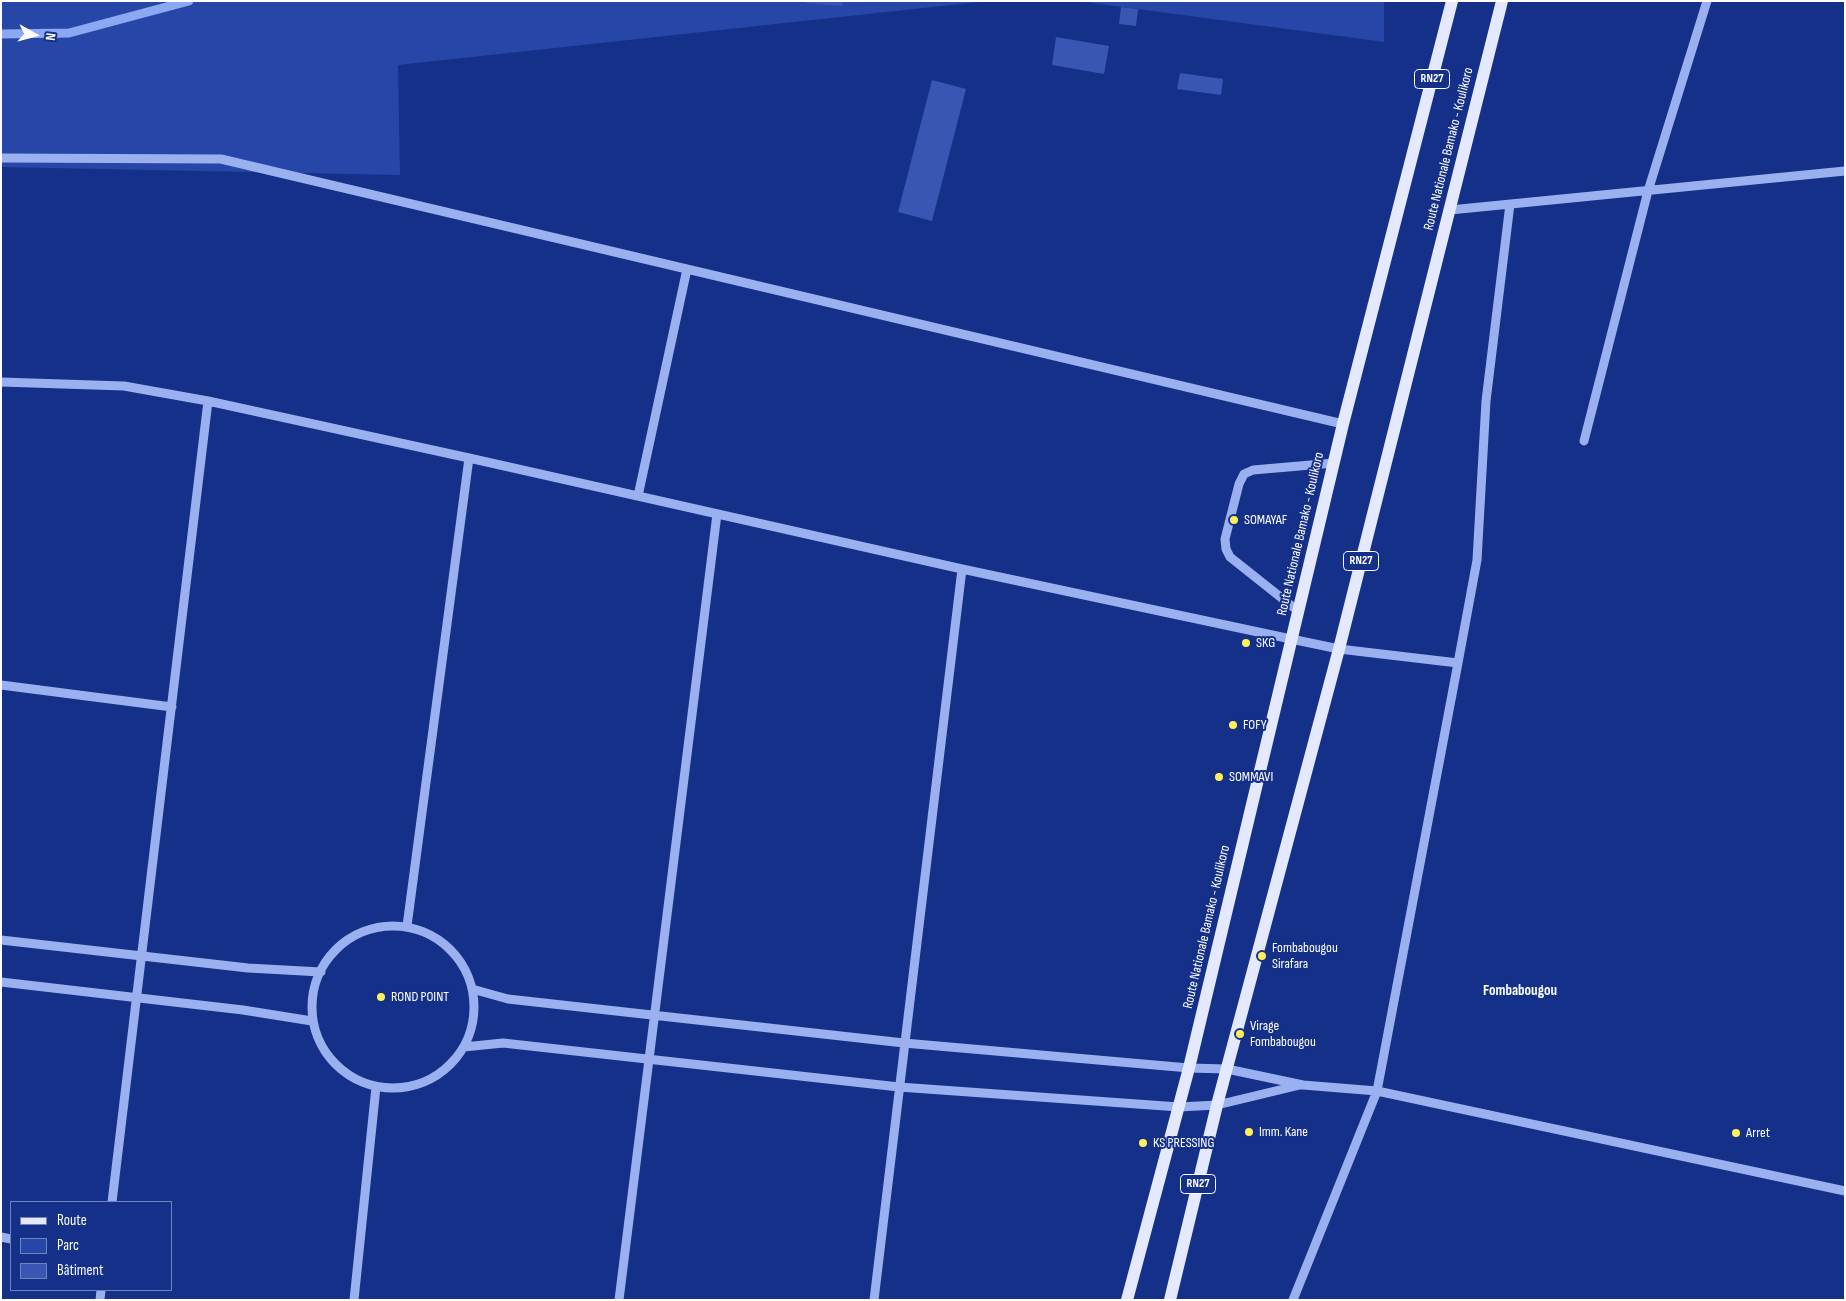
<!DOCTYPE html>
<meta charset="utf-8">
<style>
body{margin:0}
#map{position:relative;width:1846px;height:1301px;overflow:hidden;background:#143089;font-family:"Sofia Sans Condensed",sans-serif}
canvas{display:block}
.frame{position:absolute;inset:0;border:2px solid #fff;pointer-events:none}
.legend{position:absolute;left:10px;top:1201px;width:162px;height:90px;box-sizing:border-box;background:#143089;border:1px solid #7283b8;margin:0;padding:6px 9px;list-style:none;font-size:15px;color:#fff}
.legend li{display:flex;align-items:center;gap:10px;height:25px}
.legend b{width:25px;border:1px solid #7283b8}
.north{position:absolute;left:10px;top:10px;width:50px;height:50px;-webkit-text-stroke:4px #143089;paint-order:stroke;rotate:97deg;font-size:14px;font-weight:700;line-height:20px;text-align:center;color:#fff}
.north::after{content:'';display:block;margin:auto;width:18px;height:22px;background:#fff;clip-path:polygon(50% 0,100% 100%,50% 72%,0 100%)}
</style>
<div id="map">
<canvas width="1846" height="1301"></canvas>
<div class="frame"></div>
<ul class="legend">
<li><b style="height:6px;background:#e4e9ff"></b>Route</li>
<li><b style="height:14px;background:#2647a8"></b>Parc</li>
<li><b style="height:14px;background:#3856b2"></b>Bâtiment</li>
</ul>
<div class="north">N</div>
</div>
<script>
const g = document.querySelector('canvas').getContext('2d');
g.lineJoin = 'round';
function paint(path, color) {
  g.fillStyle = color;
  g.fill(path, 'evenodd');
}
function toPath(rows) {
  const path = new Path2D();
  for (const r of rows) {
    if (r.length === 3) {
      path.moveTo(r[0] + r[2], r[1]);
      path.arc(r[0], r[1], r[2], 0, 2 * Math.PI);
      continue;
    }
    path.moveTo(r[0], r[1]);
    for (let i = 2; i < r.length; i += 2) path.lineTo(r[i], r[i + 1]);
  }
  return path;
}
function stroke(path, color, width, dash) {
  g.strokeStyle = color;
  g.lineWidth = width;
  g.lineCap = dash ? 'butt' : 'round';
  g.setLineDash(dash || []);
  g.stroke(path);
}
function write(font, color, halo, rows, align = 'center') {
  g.font = font + ' "Sofia Sans Condensed",sans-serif';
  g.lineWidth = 4;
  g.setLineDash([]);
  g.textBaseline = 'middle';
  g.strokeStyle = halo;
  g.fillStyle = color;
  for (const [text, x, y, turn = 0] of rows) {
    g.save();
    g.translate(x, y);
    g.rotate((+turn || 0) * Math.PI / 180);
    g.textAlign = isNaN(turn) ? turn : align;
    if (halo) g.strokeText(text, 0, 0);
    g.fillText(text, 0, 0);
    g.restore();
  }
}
paint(toPath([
 [1,1,988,1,398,65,400,175,1,167],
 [1078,1,1384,1,1384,42]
]), '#2647a8');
stroke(toPath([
 [1,34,69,33,189,1]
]), '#8da8f3', 9);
paint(toPath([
 [806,1,843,1,842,6,806,3],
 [1121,7,1138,9,1136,26,1119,24],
 [1056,37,1109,46,1104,74,1052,65],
 [1180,73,1223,79,1221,95,1177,89],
 [932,80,966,89,932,221,898,212]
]), '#3856b2');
stroke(toPath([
 [1,158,221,159,1343,424],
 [1450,210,1845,171],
 [1,382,124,386,208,401,469,458,962,569,1291,639,1339,649,1458,663,1377,1091,1293,1300],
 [1584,441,1648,191,1707,1],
 [638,496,687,269],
 [1298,611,1230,557,1226,549,1225,539,1239,484,1244,474,1253,470,1334,463],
 [1458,663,1477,560,1486,401,1510,204],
 [1,685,172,707],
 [407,926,469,458],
 [393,1007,81],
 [1,940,248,968,321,972],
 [1,982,243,1010,312,1021],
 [472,989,508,999,904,1043,1189,1068,1227,1069,1303,1085,1377,1091,1845,1191],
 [464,1047,503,1043,899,1087,1179,1107,1217,1105,1300,1085],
 [112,1202,208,401],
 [1,1237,11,1239],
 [100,1300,101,1290],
 [354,1300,376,1087],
 [619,1300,717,514],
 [874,1300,962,569]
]), '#9bb0ef', 9);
stroke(toPath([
 [1127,1300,1189,1068,1343,424,1452,1],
 [1170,1300,1217,1105,1339,649,1502,1]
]), '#e4e9ff', 12);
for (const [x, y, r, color] of [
 [1234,520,5,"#fff05a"],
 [1246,643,5,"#fff05a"],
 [1233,725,5,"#fff05a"],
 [1219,777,5,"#fff05a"],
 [1262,956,5,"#fff05a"],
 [381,997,5,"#fff05a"],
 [1240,1034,5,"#fff05a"],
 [1249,1132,5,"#fff05a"],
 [1736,1133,5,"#fff05a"],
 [1143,1143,5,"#fff05a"]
]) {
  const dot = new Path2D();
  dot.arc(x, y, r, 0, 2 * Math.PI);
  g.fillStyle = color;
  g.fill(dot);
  stroke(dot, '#143089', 2);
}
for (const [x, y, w] of [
 [1432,79,35],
 [1361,561,35],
 [1198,1184,35]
]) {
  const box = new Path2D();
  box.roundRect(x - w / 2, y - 9.5, w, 19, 4);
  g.fillStyle = '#143089';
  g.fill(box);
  stroke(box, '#fff', 1);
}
write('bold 12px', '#fff', null, [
 ["RN27",1432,79],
 ["RN27",1361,561],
 ["RN27",1198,1184]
]);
write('14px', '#fff', '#143089', [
 ["Route Nationale Bamako - Koulikoro",1449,149,-76],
 ["Route Nationale Bamako - Koulikoro",1301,534,-77],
 ["Route Nationale Bamako - Koulikoro",1207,927,-77]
]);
write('14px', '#fff', '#143089', [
 ["SOMAYAF",1244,520],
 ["SKG",1256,643],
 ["FOFY",1243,725],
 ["SOMMAVI",1229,777],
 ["Fombabougou",1272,948],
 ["Sirafara",1272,964],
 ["ROND POINT",391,997],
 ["Virage",1250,1026],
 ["Fombabougou",1250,1042],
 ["Imm. Kane",1259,1132],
 ["Arret",1746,1133],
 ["KS PRESSING",1153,1143]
], 'left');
write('bold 15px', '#fff', '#143089', [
 ["Fombabougou",1520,991]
]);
</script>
